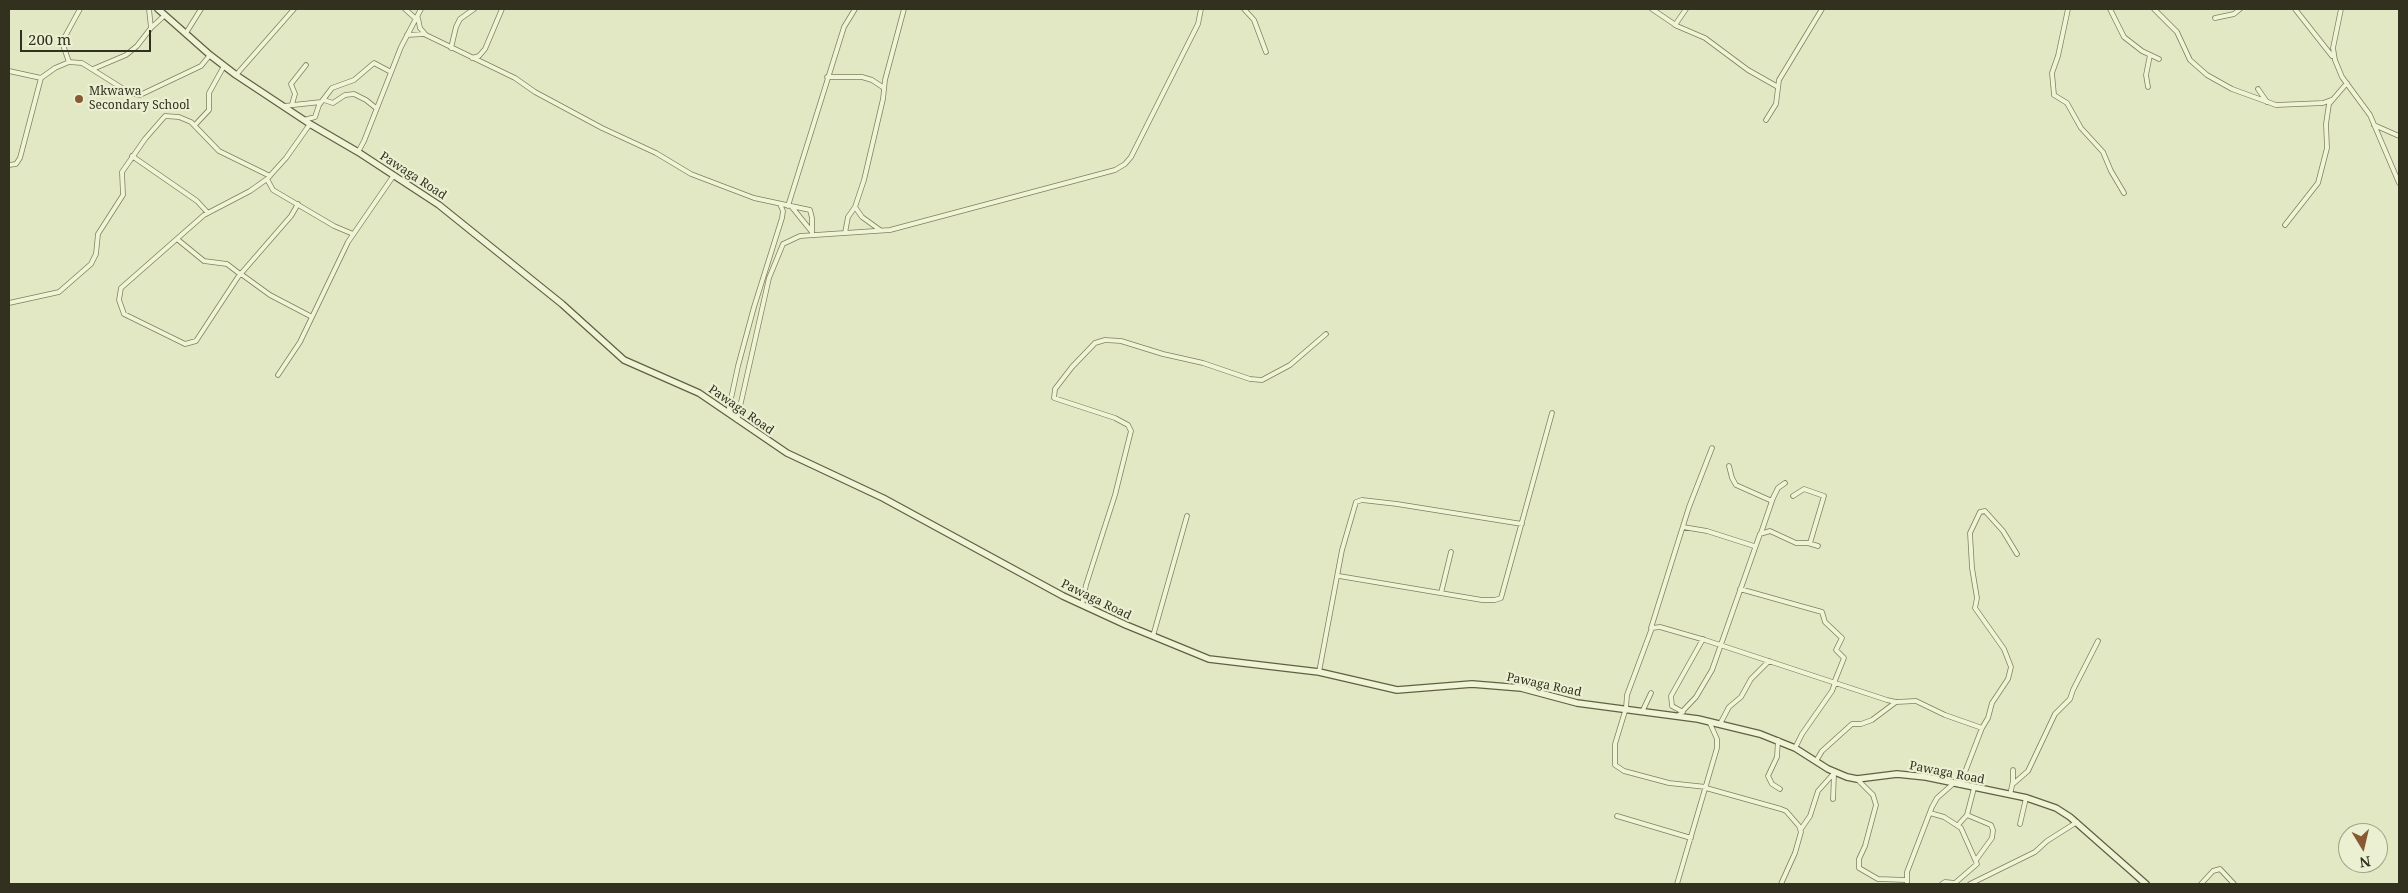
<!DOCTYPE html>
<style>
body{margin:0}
#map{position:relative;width:2408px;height:893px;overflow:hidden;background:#e2e8c4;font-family:"Noto Serif",serif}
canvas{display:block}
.frame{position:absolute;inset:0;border:10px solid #32301f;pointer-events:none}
.north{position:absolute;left:2338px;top:823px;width:50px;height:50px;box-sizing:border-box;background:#ebf0d2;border:1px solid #a1a38a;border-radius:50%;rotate:171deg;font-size:14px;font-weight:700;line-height:20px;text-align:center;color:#32301f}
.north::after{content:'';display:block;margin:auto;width:18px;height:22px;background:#875934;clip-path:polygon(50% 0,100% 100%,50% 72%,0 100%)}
.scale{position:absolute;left:20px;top:30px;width:131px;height:22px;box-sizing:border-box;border:2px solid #32301f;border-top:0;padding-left:6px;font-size:15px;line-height:18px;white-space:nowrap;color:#32301f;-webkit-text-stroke:4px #ebf0d2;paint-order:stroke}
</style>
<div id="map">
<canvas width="2408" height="893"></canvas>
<div class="frame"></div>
<div class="north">N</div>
<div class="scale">200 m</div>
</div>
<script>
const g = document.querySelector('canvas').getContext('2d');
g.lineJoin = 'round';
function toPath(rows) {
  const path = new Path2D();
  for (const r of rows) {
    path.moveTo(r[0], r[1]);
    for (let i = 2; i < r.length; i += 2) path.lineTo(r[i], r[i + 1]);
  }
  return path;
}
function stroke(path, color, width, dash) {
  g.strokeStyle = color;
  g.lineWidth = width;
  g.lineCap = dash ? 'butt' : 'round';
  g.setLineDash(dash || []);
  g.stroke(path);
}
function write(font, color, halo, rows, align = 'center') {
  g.font = font + ' "Noto Serif",serif';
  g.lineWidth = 4.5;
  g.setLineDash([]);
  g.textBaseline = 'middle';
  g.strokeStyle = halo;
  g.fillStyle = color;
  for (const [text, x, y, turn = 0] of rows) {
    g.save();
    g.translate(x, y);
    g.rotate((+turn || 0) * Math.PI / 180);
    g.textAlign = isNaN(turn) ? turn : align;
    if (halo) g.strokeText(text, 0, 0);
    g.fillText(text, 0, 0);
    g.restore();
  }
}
const street = toPath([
 [405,9,416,19],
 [1244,9,1254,20,1266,52],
 [1652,9,1677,26,1705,38,1748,70,1778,87],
 [2068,9,2058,56,2052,73,2054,95,2067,103,2081,128,2103,152,2111,171,2124,193],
 [2110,9,2124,37,2142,51,2159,59],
 [2154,9,2177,32,2190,60,2207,75,2232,89,2276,105,2323,103,2331,100],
 [2295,9,2332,56],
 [2341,9,2333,48,2335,60,2342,77,2370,115,2399,183],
 [418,18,420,28,426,35,515,78,535,92,602,128,656,153,691,174,754,198,810,210,812,218,812,235],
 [2215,18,2234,14,2240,9],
 [1675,25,1686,9],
 [152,27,165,15],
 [186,33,201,9],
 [407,35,424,34],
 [451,48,456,27,460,19,474,9],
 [472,58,479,56,485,49,502,9],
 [69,62,62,42,80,9],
 [93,69,126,55,137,46,151,28,149,9],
 [9,71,41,78],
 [236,75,294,9],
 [827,77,862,77,872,80,884,88],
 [2148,87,2146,75,2150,55],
 [2258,89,2267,102],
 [324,100,333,103,345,95,354,94,366,100,376,108],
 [292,104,295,94,291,84,306,65],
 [284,106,321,102],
 [304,120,315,117,319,105,332,88,354,80,374,63,391,72],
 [1766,120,1776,104,1779,80,1822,9],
 [195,125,209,110,209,93,224,66],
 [2374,125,2399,136],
 [358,152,364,141,401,47,421,9],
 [132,156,197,201,208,213],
 [9,165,16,164,20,158,41,78,55,68,69,62,82,63,130,93,140,95,201,66,210,55],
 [267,179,273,190,334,226,353,234],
 [298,204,291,216,238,277,196,341,185,344,124,314,119,300,121,288,204,215,250,191,267,179,286,158,310,124],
 [788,206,844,27,855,9],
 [791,206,812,232],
 [855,207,862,217,880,230],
 [2285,225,2318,183,2327,148,2326,124,2329,104,2347,83],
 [845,233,848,217,855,207,864,180,883,99,885,80,904,9],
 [177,239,204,261,227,264,240,274],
 [241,274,270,295,312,317],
 [9,303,59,292,91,264,96,254,98,234,123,195,122,172,145,139,165,116,179,117,191,122,219,151,270,176],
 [278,375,300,342,348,242,394,175],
 [730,413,729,408,738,366,754,307,782,218,783,211,780,204],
 [737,420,769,278,783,244,800,236,890,230,1115,170,1125,164,1131,157,1198,24,1201,9],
 [1729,466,1732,478,1736,485,1772,501],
 [1793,496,1804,489,1824,496,1810,543],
 [1683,527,1707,531,1754,546],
 [1761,533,1773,498,1778,488,1785,483],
 [1339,576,1482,600,1495,600,1501,598,1552,413],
 [1740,589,1822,612,1825,622,1842,638,1836,650,1844,658,1834,683],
 [1441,593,1451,552],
 [1082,605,1086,585,1115,495,1131,431,1128,425,1115,418,1054,398,1055,389,1072,367,1095,343,1105,340,1121,341,1163,354,1203,363,1250,379,1262,380,1290,365,1326,334],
 [1651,628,1689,507,1712,448],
 [1153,636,1187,516],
 [1319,672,1342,550,1356,502,1362,500,1397,504,1522,524],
 [1643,710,1651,693],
 [1683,712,1672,706,1671,696,1703,639],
 [1679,715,1696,697,1712,670,1760,534,1770,531,1796,543,1808,543,1818,546],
 [1720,724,1729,707,1741,697,1751,679,1769,661],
 [1778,740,1777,757,1768,776,1772,784,1780,789],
 [1795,748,1802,734,1832,691,1835,683],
 [1816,761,1822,751,1852,724,1861,724,1872,720,1896,702],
 [1857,779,1873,795,1876,805,1865,846,1859,859,1859,868,1878,879,1906,880],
 [2013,784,2028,771,2055,714,2070,699,2073,690,2098,641],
 [1960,785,1982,728,1988,718,1992,703,2008,679,2011,667,2004,649,1975,608,1977,598,1972,568,1970,533,1980,512,1985,511,2003,531,2017,554],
 [1706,787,1669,783,1624,771,1615,765,1615,744,1626,708,1627,695,1652,628,1660,627,1705,640,1887,700,1896,702,1916,701,1945,715,1982,728],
 [1706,788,1781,809,1786,811,1799,826,1801,832,1795,853,1781,884],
 [2010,795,2013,781,2013,770],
 [1833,799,1834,774],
 [1930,813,1944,817,1961,828,1977,864,1955,883,1945,882,1942,884],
 [1967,815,1991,825,1993,830,1992,838,1976,860],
 [1617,816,1691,838],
 [2020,824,2026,798],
 [1958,825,1967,815,1974,788],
 [1801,829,1810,816,1818,791,1835,772],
 [1677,884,1717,748,1717,739,1709,721],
 [1907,884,1907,872,1932,807,1937,798,1954,783],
 [1970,884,2035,852,2047,841,2077,822],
 [2201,884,2213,871,2220,869,2234,884]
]);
const secondary = toPath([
 [158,9,210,55,236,75,310,124,358,152,439,205,562,304,624,360,699,393,787,453,883,498,1063,596,1126,625,1209,659,1319,672,1397,690,1472,684,1521,688,1577,703,1698,719,1760,734,1795,748,1828,769,1847,777,1857,779,1897,774,1926,777,2027,798,2056,808,2070,817,2146,884]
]);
stroke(street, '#807f5c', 5.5);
stroke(secondary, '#626040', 8);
stroke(street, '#eff4d6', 4);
stroke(secondary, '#eff4d6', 5.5);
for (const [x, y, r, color] of [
 [79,99,5,"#875934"]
]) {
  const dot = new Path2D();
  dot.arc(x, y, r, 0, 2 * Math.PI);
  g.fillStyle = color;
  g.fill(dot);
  stroke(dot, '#ebf0d2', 2);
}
write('12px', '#32301f', '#ebf0d2', [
 ["Mkwawa",89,92],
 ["Secondary School",89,106]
], 'left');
write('12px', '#32301f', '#ebf0d2', [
 ["Pawaga Road",413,176,33],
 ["Pawaga Road",741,410,35],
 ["Pawaga Road",1096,600,26],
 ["Pawaga Road",1544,685,12],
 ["Pawaga Road",1947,773,11]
]);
</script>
